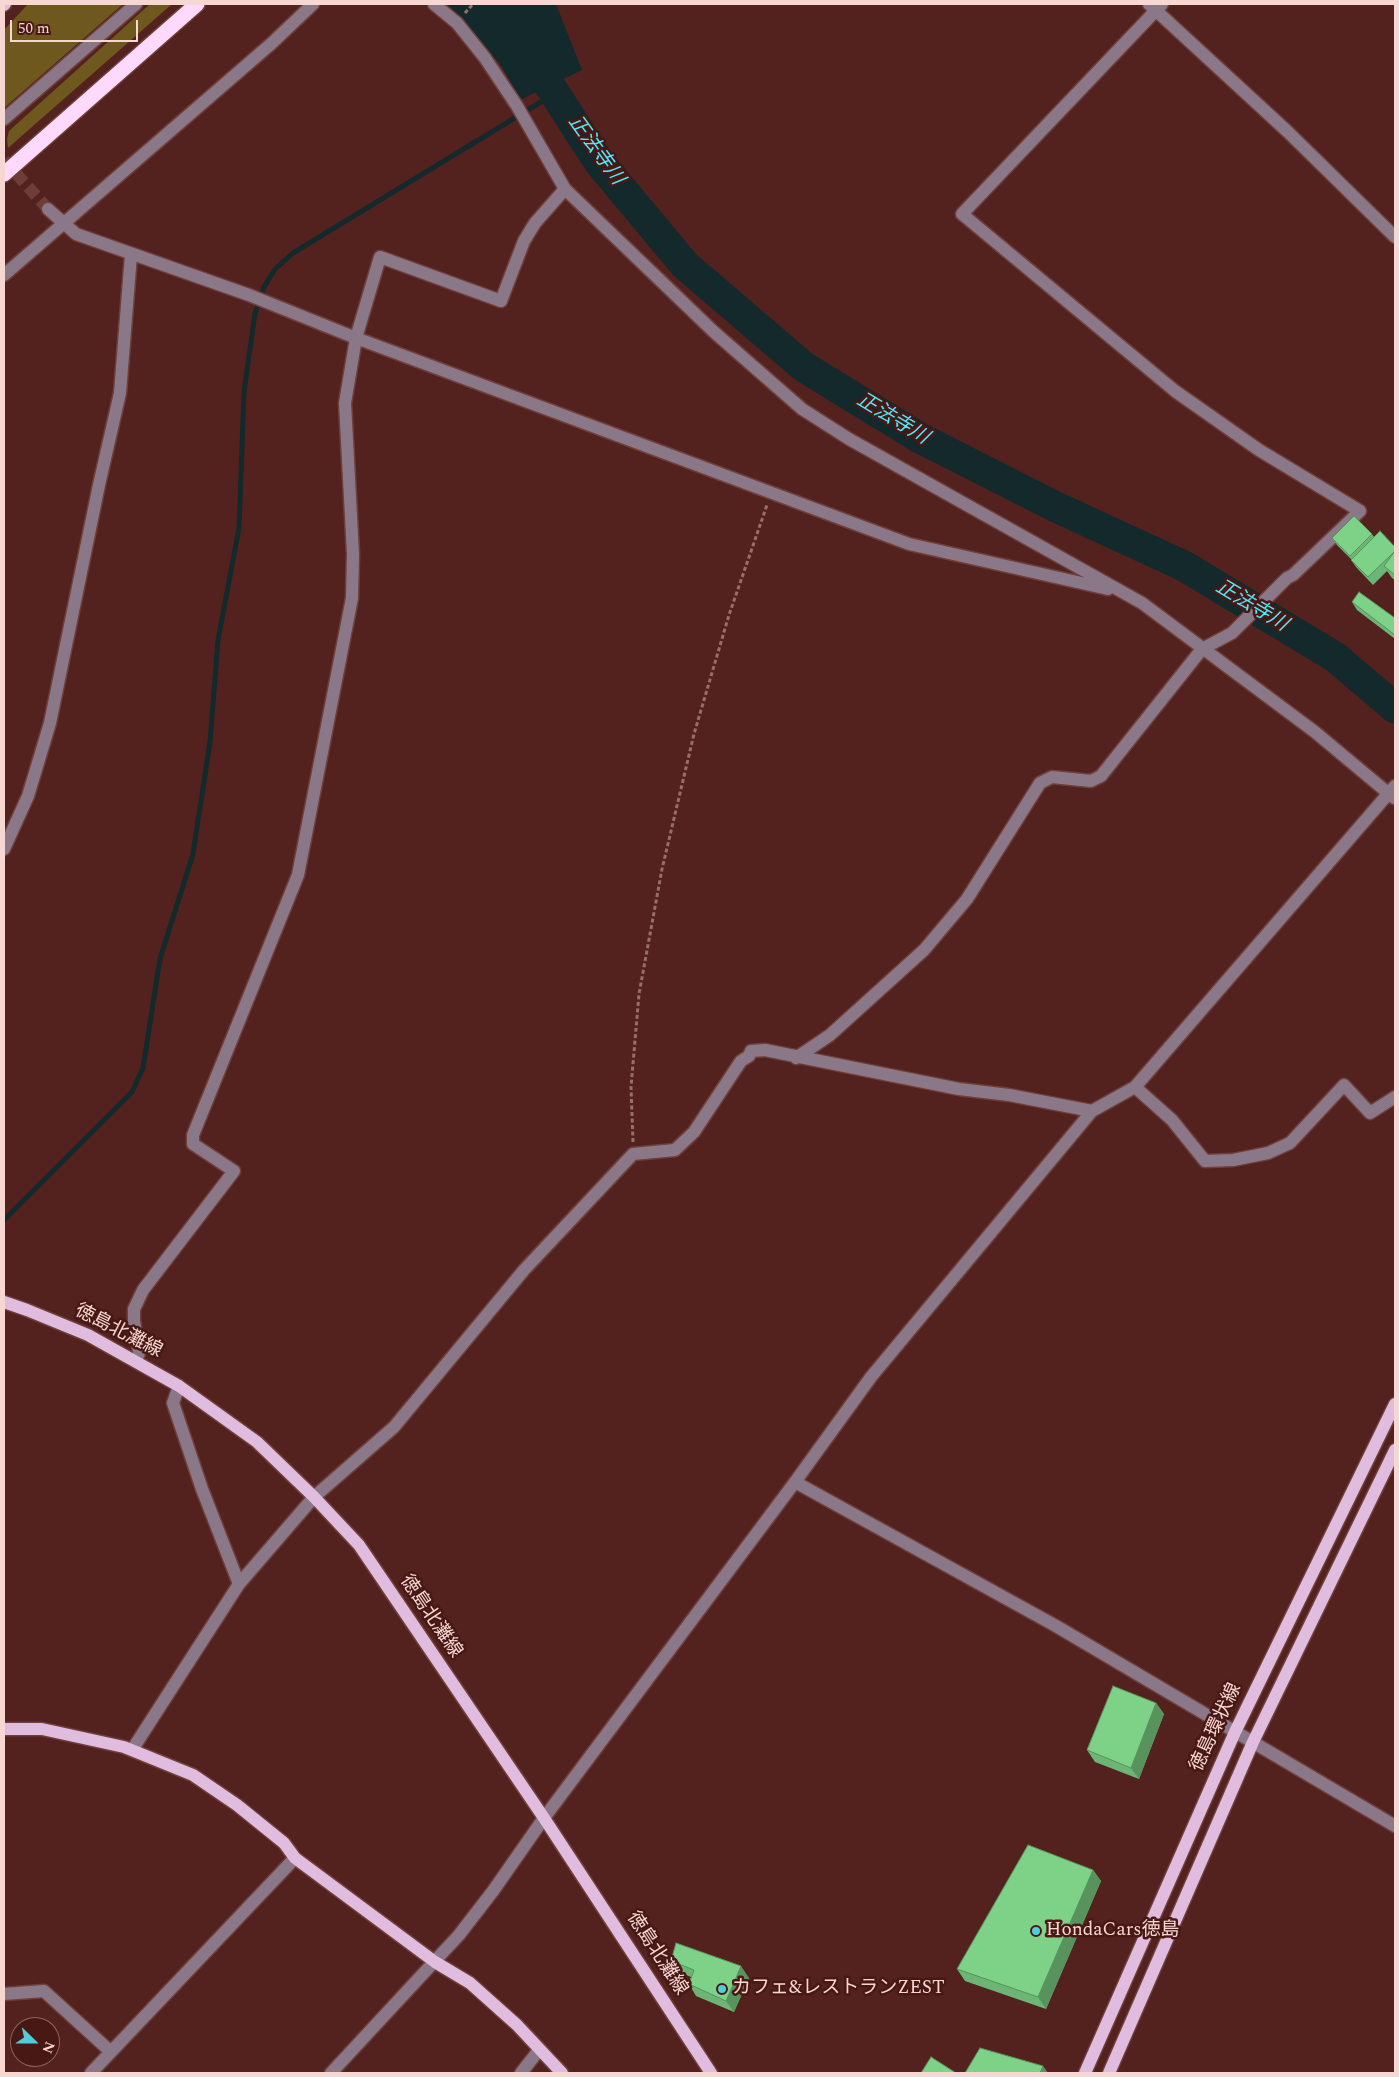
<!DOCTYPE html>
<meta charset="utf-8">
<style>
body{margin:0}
#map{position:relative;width:1399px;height:2077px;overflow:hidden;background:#54221e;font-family:Spectral,serif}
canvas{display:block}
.frame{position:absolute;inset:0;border:5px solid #f7d7d2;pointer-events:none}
.north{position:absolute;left:10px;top:2017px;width:50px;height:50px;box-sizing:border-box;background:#481815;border:1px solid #8e6461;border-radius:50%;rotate:112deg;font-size:14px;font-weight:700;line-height:20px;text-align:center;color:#f7d7d2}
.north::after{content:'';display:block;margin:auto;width:18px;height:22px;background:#53cbda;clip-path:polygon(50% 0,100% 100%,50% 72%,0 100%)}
.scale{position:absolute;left:10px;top:20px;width:128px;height:22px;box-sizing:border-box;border:2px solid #f7d7d2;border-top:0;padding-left:6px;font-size:15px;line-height:18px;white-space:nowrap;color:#f7d7d2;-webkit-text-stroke:4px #481815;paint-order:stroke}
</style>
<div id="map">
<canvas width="1399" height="2077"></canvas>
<div class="frame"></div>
<div class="north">N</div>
<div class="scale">50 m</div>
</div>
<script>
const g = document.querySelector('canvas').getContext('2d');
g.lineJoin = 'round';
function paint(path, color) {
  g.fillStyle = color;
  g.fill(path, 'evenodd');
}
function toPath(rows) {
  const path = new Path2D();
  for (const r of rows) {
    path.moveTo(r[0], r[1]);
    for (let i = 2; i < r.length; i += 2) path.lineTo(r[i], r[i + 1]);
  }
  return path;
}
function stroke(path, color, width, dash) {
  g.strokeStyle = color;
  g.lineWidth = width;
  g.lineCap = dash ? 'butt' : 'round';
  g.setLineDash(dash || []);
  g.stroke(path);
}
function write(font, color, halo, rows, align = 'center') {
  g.font = font + ' Spectral,"Noto Sans JP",serif';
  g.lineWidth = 5;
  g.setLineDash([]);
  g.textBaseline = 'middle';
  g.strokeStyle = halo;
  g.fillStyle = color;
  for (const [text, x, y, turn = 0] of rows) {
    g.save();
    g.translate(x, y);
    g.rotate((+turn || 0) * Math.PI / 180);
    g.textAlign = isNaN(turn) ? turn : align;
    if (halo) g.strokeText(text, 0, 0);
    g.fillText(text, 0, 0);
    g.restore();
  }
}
paint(toPath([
 [28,4,123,4,4,108,4,30],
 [150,4,172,4,8,148,7,139,9,131]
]), '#6f581d');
paint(toPath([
 [445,4,556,4,582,70,520,100,502,67,453,10]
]), '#14292b');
stroke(toPath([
 [4,1220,132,1092,143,1068,160,959,193,854,210,742,218,640,239,528,244,392,255,313,264,287,275,269,293,253,554,94]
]), '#14292b', 5);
stroke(toPath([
 [497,4,599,162,685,265,804,367,920,438,1056,507,1184,566,1335,657,1395,708]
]), '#14292b', 31);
stroke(toPath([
 [4,160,48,209]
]), '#6c3d39', 12, [12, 6]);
const minor = toPath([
 [434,4,457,23,485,58,517,106,565,189,714,332,802,409,849,439,1142,603,1315,732,1394,798],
 [1149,4,1288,132,1395,237],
 [4,119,136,4],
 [48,209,76,234,249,295,356,338,909,544,1108,589],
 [4,275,272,43,313,4],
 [4,849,28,796,50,723,99,485,120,393,131,255],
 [796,1058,830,1035,924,950,967,899,1040,783,1052,777,1091,781,1101,776,1202,649,1232,633,1287,578,1293,575,1360,511,1259,450,1175,391,962,214,1162,4],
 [1135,1087,1172,1120,1205,1161,1233,1160,1268,1153,1290,1143,1344,1085,1370,1113,1395,1097],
 [136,1361,139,1353,138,1344,134,1321,134,1309,143,1290,234,1171,193,1144,193,1135,298,875,352,598,353,554,345,403,356,338,380,257,501,301,524,241,535,223,565,189],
 [179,1386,173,1403,202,1489,239,1584],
 [795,1482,1056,1626,1395,1826],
 [132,1750,239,1584,314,1497,394,1427,524,1270,633,1154,675,1150,694,1132,741,1061,749,1056,751,1051,765,1050,959,1089,1009,1095,1092,1111],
 [4,1994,44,1991,111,2052],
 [91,2073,295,1858],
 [331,2073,459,1935,493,1891,544,1818,795,1482,871,1377,1092,1111,1135,1087,1395,786],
 [521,2073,539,2050]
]);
const major = toPath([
 [4,5,5,4],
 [4,1302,27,1310,88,1335,179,1386,257,1442,314,1497,359,1545,544,1818,711,2073],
 [4,1729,42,1729,124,1747,193,1775,237,1805,284,1843,295,1858,435,1962,470,1983,517,2025,562,2073],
 [1085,2073,1235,1732,1395,1404],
 [1109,2073,1253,1742,1395,1450]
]);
const highway = toPath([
 [4,174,197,4]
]);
stroke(minor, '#6e3f3b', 15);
stroke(major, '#6e3f3b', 15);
stroke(highway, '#6e3f3b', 18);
stroke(toPath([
 [465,13,473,4],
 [633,1142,631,1087,639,994,662,869,694,734,729,615,767,505]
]), '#986e69', 3, [4, 2.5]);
stroke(minor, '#8a7889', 12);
stroke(major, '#e0bcdf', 12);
stroke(highway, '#fddafc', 15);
paint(toPath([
 [1372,534,1374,537,1395,547,1395,580,1392,578,1387,571,1373,585,1356,567,1351,560,1351,559,1337,545,1332,538],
 [1352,602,1395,618,1395,639,1357,610],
 [1156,1703,1164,1714,1139,1779,1095,1762,1087,1750],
 [1093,1870,1101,1881,1046,2009,965,1981,957,1969],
 [671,1961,749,1978,734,2012,696,1996,689,1984,691,1977,679,1972]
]), '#6cb574');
paint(toPath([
 [1156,1703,1164,1714,1139,1779,1131,1768],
 [1093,1870,1101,1881,1046,2009,1038,1997],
 [741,1966,749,1978,734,2012,726,2001],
 [1043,2066,1048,2073,1040,2073]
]), '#58935e');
const building = toPath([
 [1354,516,1372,534,1350,556,1332,538,1354,516],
 [1380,531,1395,547,1395,551,1368,577,1351,560,1380,531],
 [1395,551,1395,575,1384,566,1395,551],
 [1359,592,1395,618,1395,635,1352,602,1359,592],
 [1113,1686,1156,1703,1131,1768,1087,1750,1113,1686],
 [1028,1845,1093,1870,1038,1997,957,1969,1028,1845],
 [676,1943,741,1966,726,2001,689,1984,694,1970,671,1961,676,1943],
 [980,2048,1043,2066,1040,2073,965,2073,980,2048],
 [931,2057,956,2073,921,2073,931,2057]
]);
paint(building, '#7ed287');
stroke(building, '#58935e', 1);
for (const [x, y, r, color] of [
 [1036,1931,5,"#53cbda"],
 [722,1989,5,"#53cbda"]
]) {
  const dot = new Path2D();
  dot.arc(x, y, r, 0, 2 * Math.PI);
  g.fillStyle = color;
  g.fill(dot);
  stroke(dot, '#481815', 2);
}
write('19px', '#f7d7d2', '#481815', [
 ["徳島北灘線",118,1332,27],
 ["徳島北灘線",430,1617,56],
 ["徳島環状線",1217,1728,-65],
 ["徳島北灘線",656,1954,57]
]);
write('19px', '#f7d7d2', '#481815', [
 ["HondaCars徳島",1046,1931],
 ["カフェ&レストランZEST",732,1989]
], 'left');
write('italic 20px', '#4ceafd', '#481815', [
 ["正法寺川",595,151,54],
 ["正法寺川",892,420,31],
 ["正法寺川",1251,607,31]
]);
</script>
